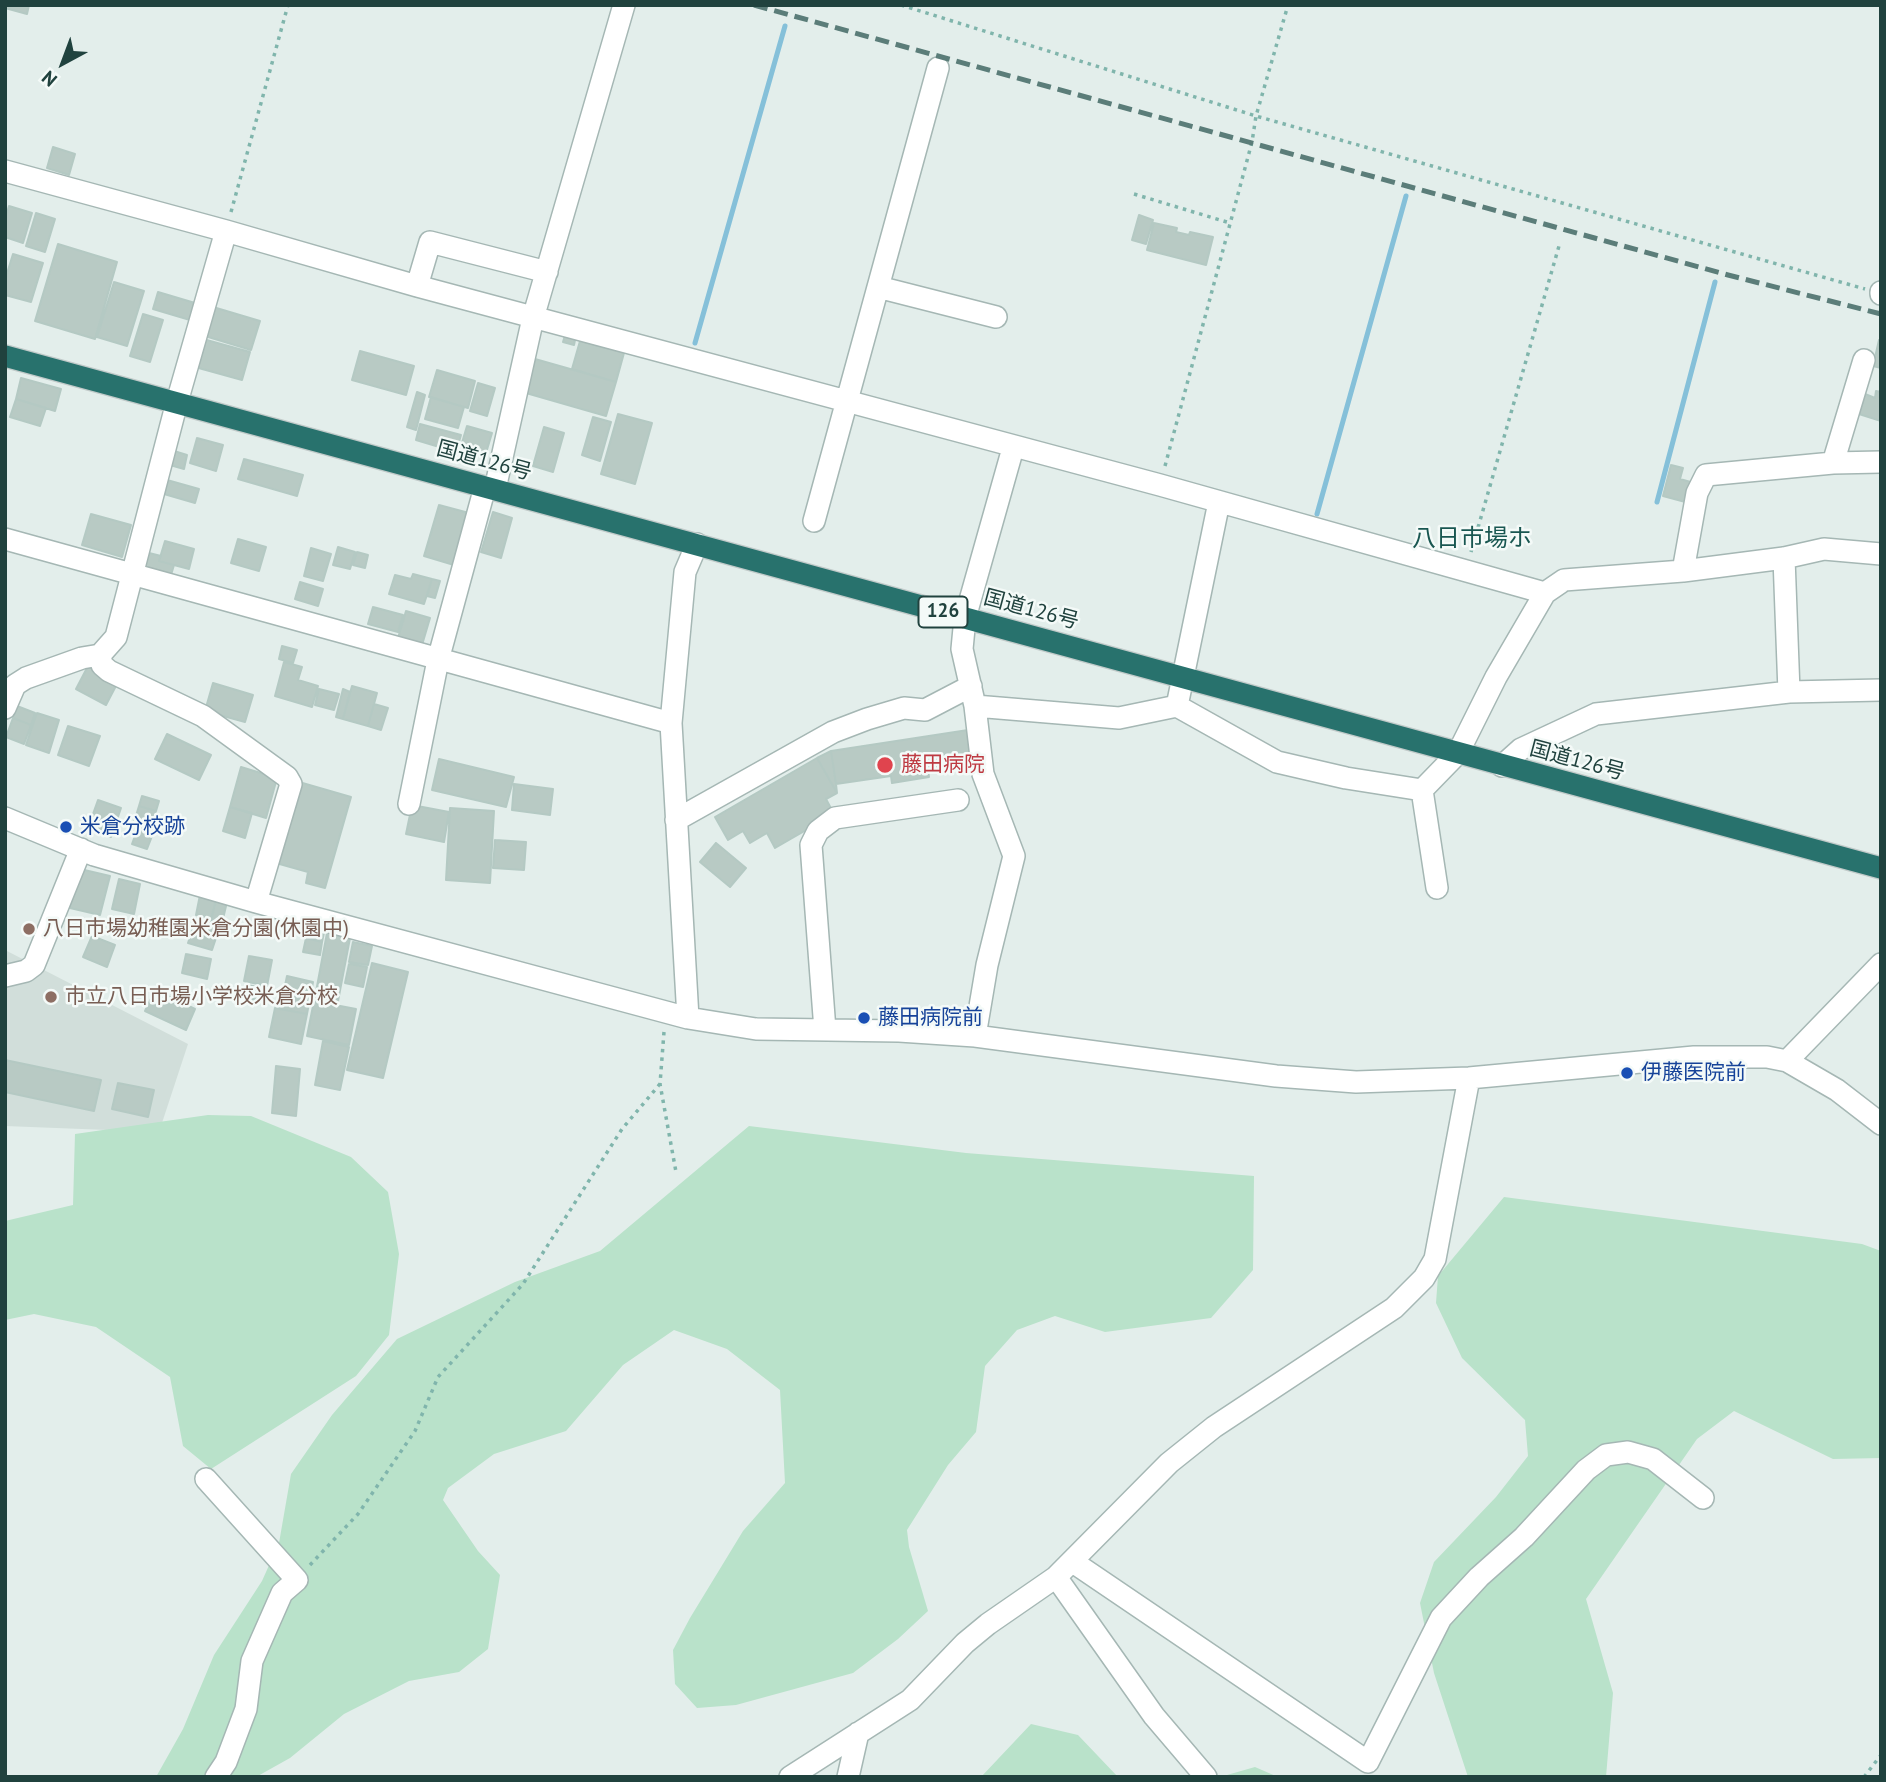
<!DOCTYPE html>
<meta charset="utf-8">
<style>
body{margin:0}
#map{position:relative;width:1886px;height:1782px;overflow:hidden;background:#e3eeeb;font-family:"PT Sans",sans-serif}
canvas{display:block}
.frame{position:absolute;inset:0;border:7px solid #20423e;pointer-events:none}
.north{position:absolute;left:28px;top:28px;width:70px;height:70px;-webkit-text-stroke:5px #f4faf8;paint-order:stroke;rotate:221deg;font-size:19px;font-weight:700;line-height:28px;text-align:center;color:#20423e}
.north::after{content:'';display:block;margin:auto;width:24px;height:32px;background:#20423e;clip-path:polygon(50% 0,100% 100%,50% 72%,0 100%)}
</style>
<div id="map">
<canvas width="1886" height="1782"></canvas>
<div class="frame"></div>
<div class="north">N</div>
</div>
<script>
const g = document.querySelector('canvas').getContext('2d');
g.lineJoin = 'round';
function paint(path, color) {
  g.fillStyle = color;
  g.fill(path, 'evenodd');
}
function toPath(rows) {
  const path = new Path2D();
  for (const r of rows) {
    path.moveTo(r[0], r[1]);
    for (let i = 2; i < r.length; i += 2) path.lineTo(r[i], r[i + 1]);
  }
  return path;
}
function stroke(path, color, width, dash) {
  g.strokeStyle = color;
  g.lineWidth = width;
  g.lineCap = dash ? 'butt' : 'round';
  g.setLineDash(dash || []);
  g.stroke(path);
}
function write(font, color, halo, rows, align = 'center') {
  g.font = font + ' "PT Sans","Noto Sans JP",sans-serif';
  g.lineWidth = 5;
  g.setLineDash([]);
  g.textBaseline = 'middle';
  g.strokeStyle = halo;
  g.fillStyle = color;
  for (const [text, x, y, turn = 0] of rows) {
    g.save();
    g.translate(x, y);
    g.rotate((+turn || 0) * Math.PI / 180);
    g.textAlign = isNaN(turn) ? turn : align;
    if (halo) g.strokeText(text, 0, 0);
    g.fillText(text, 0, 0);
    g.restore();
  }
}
paint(toPath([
 [5,950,188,1044,159,1132,5,1126]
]), '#d1deda');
paint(toPath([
 [208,1115,251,1116,351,1157,388,1192,399,1254,389,1335,356,1376,211,1469,183,1446,170,1377,96,1327,34,1314,5,1320,5,1221,73,1205,75,1134],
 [749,1126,966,1153,1254,1176,1253,1270,1211,1318,1105,1332,1055,1316,1017,1330,985,1366,976,1432,948,1465,907,1530,909,1547,928,1611,898,1639,853,1673,736,1705,697,1708,675,1684,673,1650,690,1618,743,1531,785,1483,780,1390,727,1349,674,1330,623,1365,566,1431,494,1454,448,1488,443,1500,478,1551,500,1575,488,1649,459,1672,409,1681,344,1714,290,1758,256,1777,156,1777,183,1729,214,1655,262,1581,279,1543,291,1474,332,1415,397,1339,515,1282,600,1251],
 [1504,1197,1862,1244,1881,1251,1881,1458,1833,1459,1734,1411,1697,1439,1586,1599,1613,1693,1606,1777,1468,1777,1434,1673,1420,1603,1434,1562,1496,1497,1528,1456,1525,1420,1462,1358,1436,1303,1438,1276],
 [1031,1724,1078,1735,1118,1777,981,1777],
 [1255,1767,1278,1777,1220,1777]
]), '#b9e2ca');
stroke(toPath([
 [695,343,785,26],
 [1657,502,1715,282],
 [1317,514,1406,196]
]), '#85c0d9', 5);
const building = toPath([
 [5,5,29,5,27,14,5,8,5,5],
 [53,147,75,154,69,175,47,168,53,147],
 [9,206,32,213,23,243,5,237,5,219,9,206],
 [36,213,55,219,45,252,26,246,36,213],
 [1139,215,1153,220,1146,244,1132,240,1139,215],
 [1154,223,1177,228,1176,232,1189,235,1190,232,1213,237,1206,265,1147,250,1154,223],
 [58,244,117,262,95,339,35,321,58,244],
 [13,254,43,263,31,302,5,295,5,280,13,254],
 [114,282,144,291,127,346,97,337,114,282],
 [158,292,195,303,190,320,153,309,158,292],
 [213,307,260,321,251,350,205,336,213,307],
 [143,314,163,320,150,362,130,356,143,314],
 [566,332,576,335,574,345,563,342,566,332],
 [203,339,250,352,242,380,195,367,203,339],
 [1879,340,1881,340,1881,368,1873,366,1879,340],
 [580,341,624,353,616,382,572,369,580,341],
 [360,351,414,366,406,395,352,380,360,351],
 [535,359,616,382,606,416,526,393,535,359],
 [437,370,475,381,468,408,429,397,437,370],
 [21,378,61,389,55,411,16,399,21,378],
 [478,383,495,388,487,416,470,411,478,383],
 [1876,391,1881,392,1881,421,1859,414,1865,394,1875,398,1876,391],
 [417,392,425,395,416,430,407,427,417,392],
 [431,397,464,407,458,428,425,419,431,397],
 [16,399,46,408,40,426,10,417,16,399],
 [618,414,652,423,635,484,601,474,618,414],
 [593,417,611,422,600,461,582,455,593,417],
 [420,424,461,435,456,452,416,440,420,424],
 [467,426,492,433,486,453,461,446,467,426],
 [544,427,564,433,553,472,533,466,544,427],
 [197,438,223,445,216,471,190,463,197,438],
 [174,451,187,455,184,469,170,465,174,451],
 [244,459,303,475,297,496,238,479,244,459],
 [1671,465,1683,468,1680,479,1694,483,1689,503,1663,496,1671,465],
 [167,480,199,489,195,503,164,494,167,480],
 [439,505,469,513,454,565,424,556,439,505],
 [493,512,512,518,501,558,481,552,493,512],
 [91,514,131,525,122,557,82,545,91,514],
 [238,539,266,547,259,571,231,563,238,539],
 [165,541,194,549,189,569,159,561,165,541],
 [338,547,355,552,350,569,333,565,338,547],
 [311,548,331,554,323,581,304,576,311,548],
 [145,552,161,556,159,561,174,565,171,575,141,566,145,552],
 [357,552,368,555,365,568,353,565,357,552],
 [413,574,432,579,424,604,389,594,395,575,411,579,413,574],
 [432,579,440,581,435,598,427,596,432,579],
 [300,582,323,589,318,606,295,599,300,582],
 [373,607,403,615,398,632,368,624,373,607],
 [406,611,430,618,422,645,398,638,406,611],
 [282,646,297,650,293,663,279,659,282,646],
 [284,662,302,667,298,680,318,686,312,707,275,696,284,662],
 [88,666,118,682,106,705,76,689,88,666],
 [213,683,253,695,245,722,205,711,213,683],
 [352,686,377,693,368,726,343,719,352,686],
 [319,689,339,694,334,710,315,705,319,689],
 [343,689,350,692,343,719,336,717,343,689],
 [374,704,388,708,381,730,368,726,374,704],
 [17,706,35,713,31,725,13,718,17,706],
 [37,713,59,720,49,753,26,745,37,713],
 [13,718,31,725,24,744,6,737,13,718],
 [68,726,100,736,89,766,58,755,68,726],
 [968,730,973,764,928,771,929,777,892,783,891,776,836,784,831,751,968,730],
 [167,734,211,755,199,780,155,759,167,734],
 [831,751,836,784,837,793,817,758,831,751],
 [817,758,837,793,826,799,834,814,775,848,767,833,750,843,743,831,728,840,715,817,817,758],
 [439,759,514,777,506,807,432,790,439,759],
 [241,767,277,778,266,818,230,807,241,767],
 [299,782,351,797,325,888,306,883,308,872,276,863,299,782],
 [514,784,553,789,550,815,512,810,514,784],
 [142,796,159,801,156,811,139,806,142,796],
 [98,800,121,808,111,837,88,828,98,800],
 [412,805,449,812,444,842,406,834,412,805],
 [139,806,156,811,151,827,134,822,139,806],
 [230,807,252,813,245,838,223,831,230,807],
 [450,808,494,811,490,883,446,880,450,808],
 [139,825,154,831,147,849,132,844,139,825],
 [495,840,526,842,524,870,493,868,495,840],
 [716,843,746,868,730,887,700,862,716,843],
 [80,869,110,876,100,915,70,908,80,869],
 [119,879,140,884,134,914,112,909,119,879],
 [200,895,216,900,211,919,196,915,200,895],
 [216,900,227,902,221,927,210,925,216,900],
 [195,922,219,929,212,950,188,943,195,922],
 [308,925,325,928,322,942,306,938,308,925],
 [327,933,350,938,338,1001,315,997,327,933],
 [92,936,115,945,107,967,83,957,92,936],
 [306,938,322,942,320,955,303,952,306,938],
 [353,942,372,946,368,965,349,962,353,942],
 [186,954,211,959,207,979,182,973,186,954],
 [249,956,272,960,267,986,244,981,249,956],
 [372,963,408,972,383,1078,347,1070,372,963],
 [349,964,367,967,363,987,345,983,349,964],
 [287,976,313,982,307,1014,280,1009,287,976],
 [247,985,264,988,261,1002,244,998,247,985],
 [155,990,195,1009,186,1030,145,1011,155,990],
 [314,1001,356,1009,349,1045,307,1036,314,1001],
 [275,1008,307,1014,301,1044,269,1037,275,1008],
 [323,1041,349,1047,340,1090,315,1085,323,1041],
 [5,1060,101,1080,94,1111,5,1092,5,1060],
 [276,1066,300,1069,296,1116,272,1113,276,1066],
 [118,1083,154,1090,148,1117,112,1109,118,1083]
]);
paint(building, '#b8cac4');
stroke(building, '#b4c9c3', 2);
const minor = toPath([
 [5,171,226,231,417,286,1160,485,1545,593],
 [417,286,430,242,547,272],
 [878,287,996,317],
 [1881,292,1881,294],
 [1833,463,1864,360],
 [495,489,533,318,624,5],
 [814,521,938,68],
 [5,539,671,723],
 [1784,558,1789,692],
 [1683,571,1697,493,1706,475,1833,463,1881,462],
 [100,655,102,665,109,671,203,716,287,777,291,784,256,902],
 [975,706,1119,718,1177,706,1277,762,1346,778,1422,790],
 [1177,706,1219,502],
 [5,708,15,685,26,678,82,658,100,655,116,637,177,402,226,231],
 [1502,766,1521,749,1596,714,1789,692,1881,690],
 [1422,790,1458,753,1496,677,1545,593,1564,580,1683,571,1784,558,1824,549,1881,554],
 [1422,790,1437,888],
 [409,804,438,660,485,487],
 [5,818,94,855,256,902,688,1018,756,1029,899,1031,975,1036,1276,1076,1356,1082,1469,1078,1694,1057,1767,1057,1787,1061,1837,1090,1881,1124],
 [676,820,833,732,867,719,904,708,925,710,971,686],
 [5,976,26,971,34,965,81,849],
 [688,1018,671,723,685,572,697,544],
 [825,1030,811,845,818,831,835,818,958,800],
 [975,1036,987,965,1014,856,983,774,975,706,962,649,965,618,1013,448],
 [1787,1061,1881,964],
 [206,1479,297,1580,282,1593,252,1661,246,1709,226,1762,216,1777],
 [1073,1562,1368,1762,1441,1618,1479,1577,1524,1537,1586,1470,1606,1455,1628,1452,1653,1459,1703,1498],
 [1056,1577,1154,1716,1206,1777],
 [790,1777,910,1700,965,1643,988,1624,1056,1577,1169,1463,1214,1427,1394,1308,1424,1278,1435,1259,1469,1078],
 [848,1777,858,1733]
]);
const highway = toPath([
 [5,356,1881,868]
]);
stroke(minor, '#a5b7b4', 24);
stroke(highway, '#c1cac9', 24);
stroke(toPath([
 [901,5,1256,116,1865,289],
 [1134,194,1230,223],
 [231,212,288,5],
 [1165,466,1252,142,1256,116,1288,5],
 [1471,552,1559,246],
 [664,1032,660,1084,676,1172],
 [310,1565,358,1514,415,1431,438,1377,523,1284,622,1129,660,1084],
 [1864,1777,1881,1755]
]), '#80b5ac', 3.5, [3.5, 5]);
stroke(minor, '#fff', 21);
stroke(highway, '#28726d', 21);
stroke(toPath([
 [754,5,1728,275,1881,314]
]), '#5b7d79', 5, [14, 7]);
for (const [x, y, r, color] of [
 [885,765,9,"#e0444e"],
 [66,827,7,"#1a4fb4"],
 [29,929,7,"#8d6e63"],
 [51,997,7,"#8d6e63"],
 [864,1018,7,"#1a4fb4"],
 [1627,1073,7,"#1a4fb4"]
]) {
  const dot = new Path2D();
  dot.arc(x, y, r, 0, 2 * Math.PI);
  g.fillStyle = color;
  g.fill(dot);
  stroke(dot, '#f4faf8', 2.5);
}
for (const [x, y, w] of [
 [943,612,49]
]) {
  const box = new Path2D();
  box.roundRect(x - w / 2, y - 15.5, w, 31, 5);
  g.fillStyle = '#f4faf8';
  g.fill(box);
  stroke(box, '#20423e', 2);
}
write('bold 19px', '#20423e', null, [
 ["126",943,612]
]);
write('21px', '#20423e', '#f4faf8', [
 ["国道126号",484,461,15],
 ["国道126号",1031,610,15],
 ["国道126号",1577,761,15]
]);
write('21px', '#be3a42', '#f4faf8', [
 ["藤田病院",901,765]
], 'left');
write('21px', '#164399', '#f4faf8', [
 ["米倉分校跡",80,827],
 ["藤田病院前",878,1018],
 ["伊藤医院前",1641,1073]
], 'left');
write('21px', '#785e54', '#f4faf8', [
 ["八日市場幼稚園米倉分園(休園中)",43,929],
 ["市立八日市場小学校米倉分校",65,997]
], 'left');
write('24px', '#195751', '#f4faf8', [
 ["八日市場ホ",1472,539]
]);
</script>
